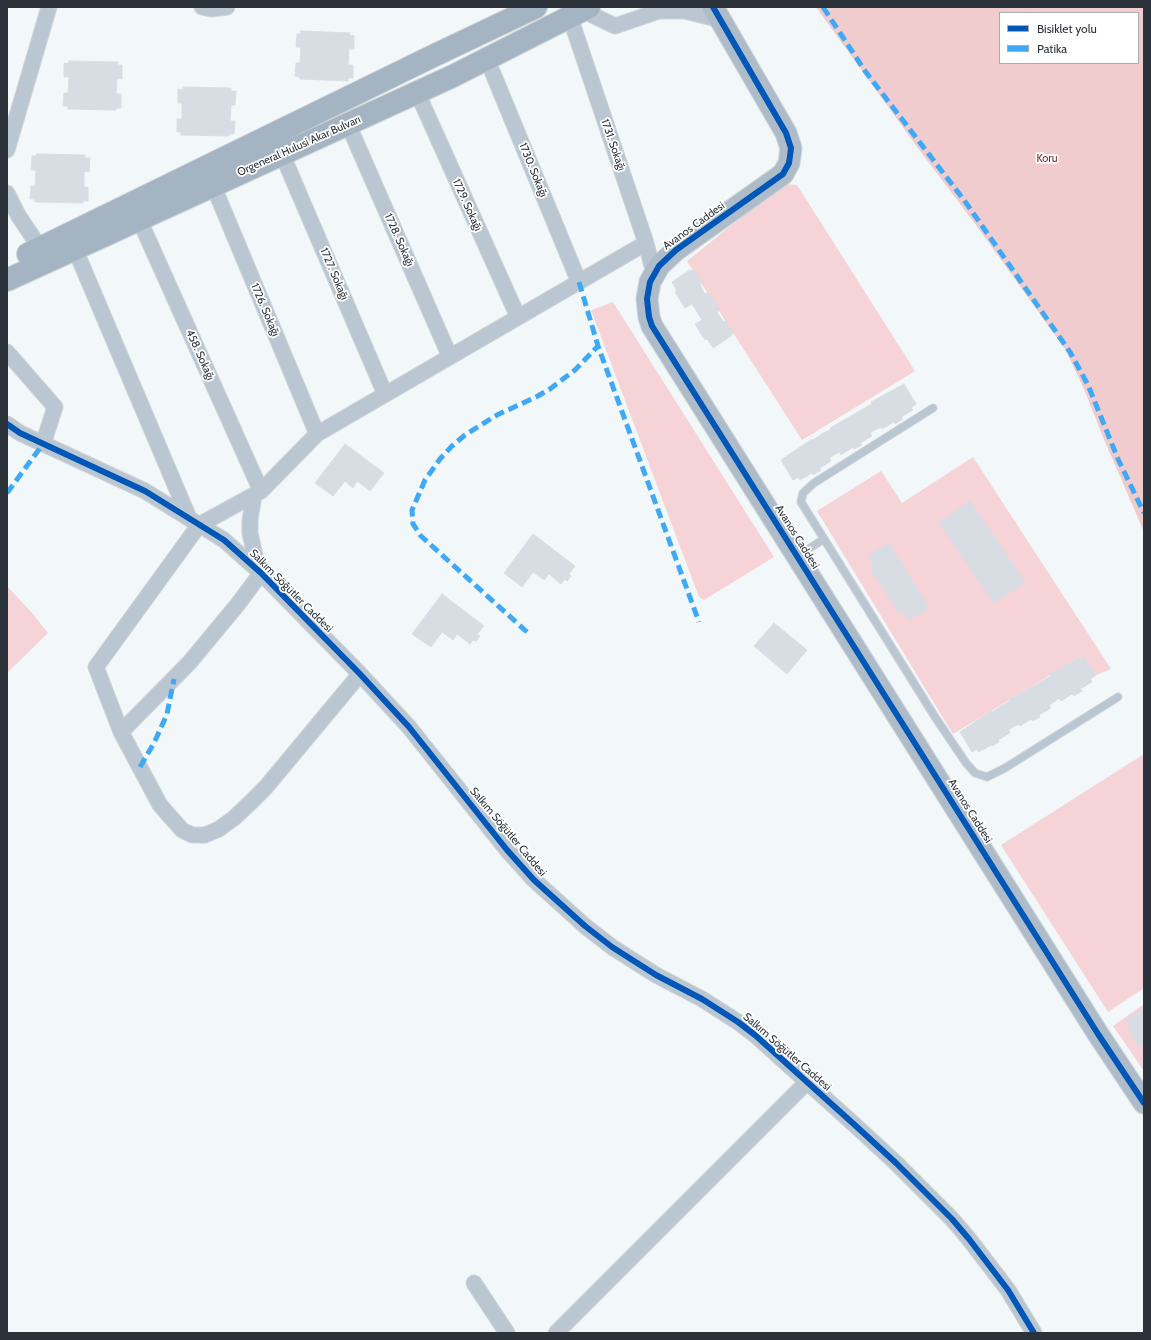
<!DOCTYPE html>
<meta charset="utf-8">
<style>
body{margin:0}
#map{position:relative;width:1151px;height:1340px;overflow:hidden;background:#f2f7fa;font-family:Cabin,sans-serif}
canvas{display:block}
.frame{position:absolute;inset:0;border:8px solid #2b3239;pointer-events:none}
.legend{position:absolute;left:999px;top:12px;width:140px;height:52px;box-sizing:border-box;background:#fff;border:1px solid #aaadb0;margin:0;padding:5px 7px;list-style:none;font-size:12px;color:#2b3239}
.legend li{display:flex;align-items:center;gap:8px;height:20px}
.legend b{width:20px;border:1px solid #aaadb0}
</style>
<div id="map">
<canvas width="1151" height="1340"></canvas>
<div class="frame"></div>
<ul class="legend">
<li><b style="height:5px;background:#0057b8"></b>Bisiklet yolu</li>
<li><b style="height:5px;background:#3fa9f5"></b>Patika</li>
</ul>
</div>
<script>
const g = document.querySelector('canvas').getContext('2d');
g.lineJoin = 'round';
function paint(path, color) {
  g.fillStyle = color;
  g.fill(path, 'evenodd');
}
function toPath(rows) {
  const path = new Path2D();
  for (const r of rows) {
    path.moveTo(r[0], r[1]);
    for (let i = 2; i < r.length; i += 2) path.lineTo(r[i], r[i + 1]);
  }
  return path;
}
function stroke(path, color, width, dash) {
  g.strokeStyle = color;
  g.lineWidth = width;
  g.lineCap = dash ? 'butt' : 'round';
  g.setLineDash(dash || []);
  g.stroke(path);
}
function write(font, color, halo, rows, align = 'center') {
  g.font = font + ' Cabin,sans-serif';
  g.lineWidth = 3.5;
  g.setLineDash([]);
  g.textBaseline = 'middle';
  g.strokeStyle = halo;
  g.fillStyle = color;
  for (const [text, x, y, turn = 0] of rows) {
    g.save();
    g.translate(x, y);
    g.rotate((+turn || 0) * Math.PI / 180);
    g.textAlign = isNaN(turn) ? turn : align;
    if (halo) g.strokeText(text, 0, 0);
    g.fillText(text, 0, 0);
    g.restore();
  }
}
paint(toPath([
 [783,184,797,185,915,371,802,440,687,261],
 [613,302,774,557,704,600,699,597,591,310],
 [973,457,1111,669,1096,675,1082,656,953,734,817,511,881,471,902,503],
 [7,586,33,614,48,633,7,673],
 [1144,754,1144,988,1108,1012,1001,845],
 [1144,1004,1144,1071,1113,1026]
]), '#f6d3d6');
paint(toPath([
 [816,7,1144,7,1144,532,1103,437,1084,389,1065,349,976,225,920,151],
 [1000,13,1138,13,1138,63,1000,63]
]), '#f1cccf');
const building = toPath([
 [301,31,350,33,349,35,354,36,354,49,349,49,348,65,353,65,353,78,348,78,348,81,300,79,300,77,295,76,296,63,300,63,301,47,296,47,297,34,301,34,301,31],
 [69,61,118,62,117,65,122,65,122,79,117,78,116,94,121,94,121,108,116,108,116,110,68,109,68,106,63,106,64,93,68,93,69,77,64,77,64,63,69,64,69,61],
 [183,87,231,88,231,91,236,91,235,105,231,105,230,121,235,121,234,134,229,134,229,136,181,135,181,132,177,132,177,119,182,119,182,103,178,103,178,89,183,90,183,87],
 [37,154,85,155,85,158,90,158,89,172,84,171,84,187,88,187,88,201,83,201,83,203,35,202,35,199,30,199,31,186,35,186,36,170,31,170,32,156,36,156,37,154],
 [690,270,695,271,702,282,700,283,702,289,705,294,708,292,714,301,697,312,692,304,685,308,675,292,677,291,672,282,690,270],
 [714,301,720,310,717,312,720,317,724,322,726,321,733,332,731,336,713,348,707,339,705,340,695,324,702,320,697,312,714,301],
 [904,384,916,404,911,408,913,410,901,417,903,419,895,424,894,422,882,429,881,427,875,430,863,409,872,404,871,402,904,384],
 [863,409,875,430,870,433,872,436,860,443,862,445,854,449,853,447,841,455,840,452,834,455,822,434,831,429,830,428,863,409],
 [822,434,834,455,829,458,831,461,820,468,821,470,813,475,812,473,800,480,799,477,793,480,781,460,812,439,813,440,822,434],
 [345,444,384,473,370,491,357,481,353,488,345,481,333,496,315,483,345,444],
 [970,501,1025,582,994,603,939,523,970,501],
 [533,534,575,566,569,574,571,576,567,581,565,579,561,584,549,574,544,580,533,572,522,587,504,573,533,534],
 [889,543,929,608,909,620,903,611,899,613,870,568,874,566,868,556,889,543],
 [442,594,484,626,477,634,480,636,476,641,473,640,470,644,457,634,453,640,442,632,431,647,412,634,442,594],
 [774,623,807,650,787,674,754,646,774,623],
 [1083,656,1096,675,1090,679,1092,682,1080,689,1082,691,1074,696,1072,694,1061,701,1059,698,1054,702,1042,681,1051,676,1050,674,1083,656],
 [1042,681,1054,702,1049,705,1051,708,1039,715,1040,717,1033,721,1031,719,1020,726,1019,724,1013,727,1001,706,1010,701,1009,700,1042,681],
 [1001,706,1013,727,1008,730,1010,733,998,740,999,742,992,746,991,745,979,752,977,749,972,752,960,732,991,711,992,712,1001,706],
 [1144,1008,1144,1044,1139,1047,1128,1029,1131,1027,1126,1020,1144,1008]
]);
paint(building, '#d7dde2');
stroke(building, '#d9dee3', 1);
const lane = toPath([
 [933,408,814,483,803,493,801,502,935,717,966,763,975,773,987,777,1005,768,1118,697],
 [799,555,824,539]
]);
const street = toPath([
 [202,7,211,9,227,7],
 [578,8,615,26,659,11,685,11,721,20],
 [570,17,646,243,654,274],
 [487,59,579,282],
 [417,92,518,317],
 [348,124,450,357],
 [7,150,49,7],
 [282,154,385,394],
 [213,185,317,434],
 [7,193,18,215,40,248],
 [139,219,261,491],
 [75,249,189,518],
 [7,352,55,407,43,444],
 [7,424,20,433,145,491,224,540,261,573,360,674,409,727,507,850,534,880,585,926,612,947,656,975,702,999,738,1022,755,1035,857,1127,896,1163,952,1219,969,1239,1008,1290,1034,1333],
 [360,674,266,787,250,803,234,818,219,829,205,835,192,835,182,830,160,805,121,732,96,667,199,525,261,491,317,434,646,243],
 [121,732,190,662,238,604,261,573,256,560,250,533,250,520,254,495],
 [474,1283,507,1333],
 [556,1333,807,1082]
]);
const secondary = toPath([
 [713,7,786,133,791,148,790,156,789,163,783,174,676,250,659,266,650,282,647,299,649,317,652,326,1035,934,1098,1034,1144,1103]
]);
const primary = toPath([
 [28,254,431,57,536,7],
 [7,280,453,76,589,7]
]);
stroke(lane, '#cfd4d6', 9);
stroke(street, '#cfd4d6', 17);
stroke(secondary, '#cfd4d6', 23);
stroke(primary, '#cfd4d6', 24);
stroke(lane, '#bac6d1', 7);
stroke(street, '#bac6d1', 15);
stroke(secondary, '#aebcc9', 21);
stroke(primary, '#a4b4c2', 22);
stroke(toPath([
 [823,7,865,71,964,200,1070,352,1088,385,1118,459,1144,513],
 [579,282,598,346,699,622],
 [7,493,43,444],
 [527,632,421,536,413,524,412,510,425,480,440,459,452,446,465,435,497,415,536,397,550,389,575,370,598,346],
 [140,767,154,743,160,730,167,714,174,679]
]), '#3fa9f5', 5, [10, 5]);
stroke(toPath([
 [713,7,786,133,791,148,790,156,789,163,783,174,676,250,659,266,650,282,647,299,649,317,652,326,1035,934,1098,1034,1144,1103],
 [7,424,20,433,145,491,224,540,261,573,360,674,409,727,507,850,534,880,585,926,612,947,656,975,702,999,738,1022,755,1035,857,1127,896,1163,952,1219,969,1239,1008,1290,1034,1333]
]), '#0057b8', 6);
write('11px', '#2b3239', '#fff', [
 ["1731. Sokağı",613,145,71],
 ["Orgeneral Hulusi Akar Bulvarı",299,146,-24],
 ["1730. Sokağı",533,170,68],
 ["1729. Sokağı",467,205,66],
 ["Avanos Caddesi",694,226,-36],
 ["1728. Sokağı",399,240,66],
 ["1727. Sokağı",334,274,67],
 ["1726. Sokağı",265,310,67],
 ["458. Sokağı",200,355,66],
 ["Avanos Caddesi",797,537,58],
 ["Salkım Söğütler Caddesi",291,591,45],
 ["Avanos Caddesi",970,811,58],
 ["Salkım Söğütler Caddesi",508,832,50],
 ["Salkım Söğütler Caddesi",787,1052,41]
]);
write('11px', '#782532', '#fff', [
 ["Koru",1047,159]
]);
</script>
